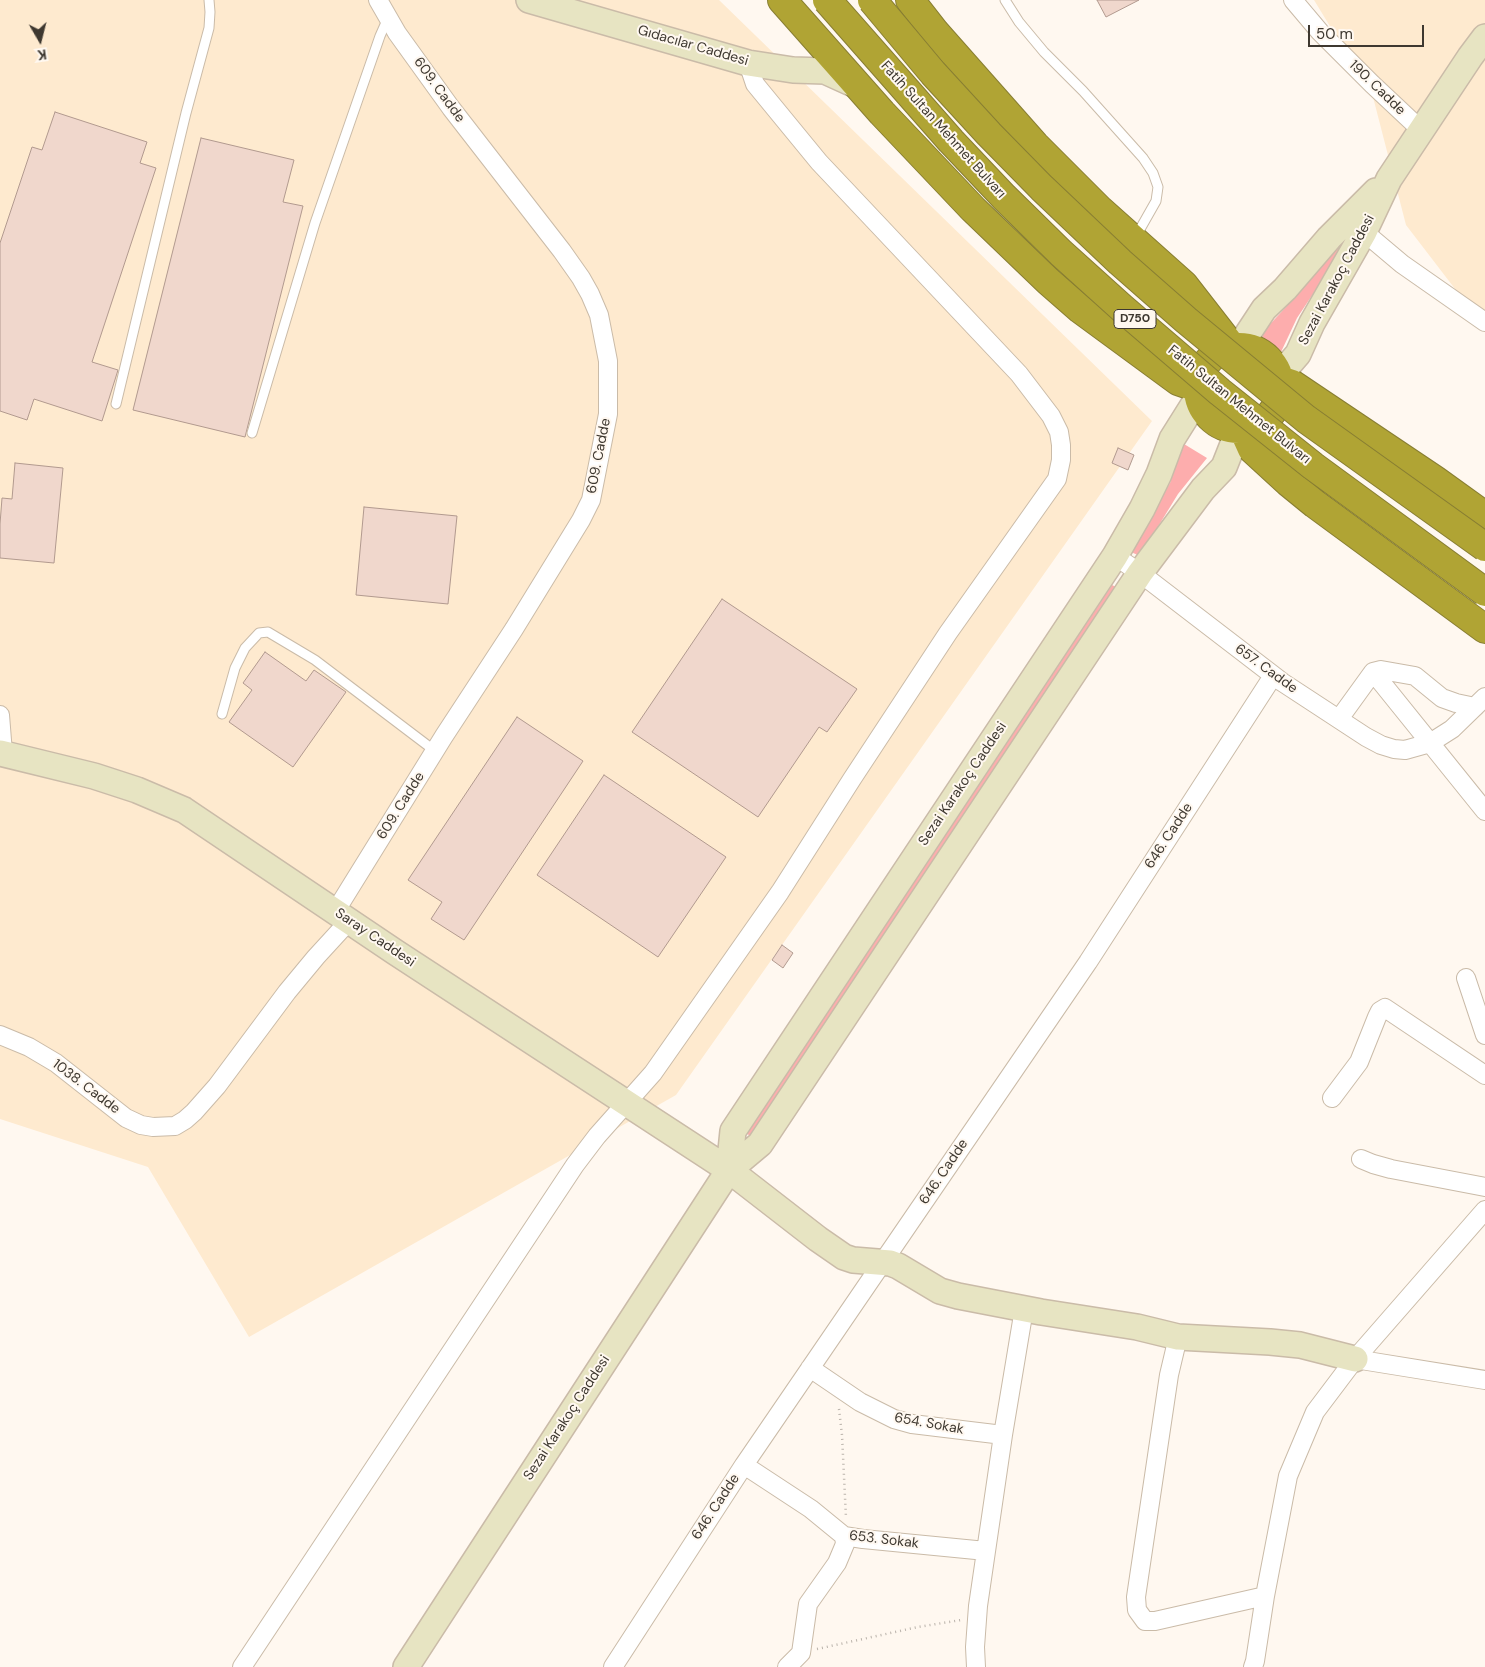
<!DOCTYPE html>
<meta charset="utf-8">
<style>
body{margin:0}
#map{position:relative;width:1485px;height:1667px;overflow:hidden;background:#fff8f0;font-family:"DM Sans",sans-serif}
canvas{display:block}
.north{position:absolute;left:15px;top:15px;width:50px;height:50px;-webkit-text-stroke:4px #fff8f0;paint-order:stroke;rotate:172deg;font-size:14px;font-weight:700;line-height:20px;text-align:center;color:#3e3830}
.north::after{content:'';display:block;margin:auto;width:18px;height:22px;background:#3e3830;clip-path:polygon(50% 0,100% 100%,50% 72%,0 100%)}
.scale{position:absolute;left:1308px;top:25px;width:116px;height:22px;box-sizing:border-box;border:2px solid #3e3830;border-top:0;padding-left:6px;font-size:15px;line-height:18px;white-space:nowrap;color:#3e3830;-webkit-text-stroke:4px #fff8f0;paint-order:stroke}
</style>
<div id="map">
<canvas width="1485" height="1667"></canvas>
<div class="north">K</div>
<div class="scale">50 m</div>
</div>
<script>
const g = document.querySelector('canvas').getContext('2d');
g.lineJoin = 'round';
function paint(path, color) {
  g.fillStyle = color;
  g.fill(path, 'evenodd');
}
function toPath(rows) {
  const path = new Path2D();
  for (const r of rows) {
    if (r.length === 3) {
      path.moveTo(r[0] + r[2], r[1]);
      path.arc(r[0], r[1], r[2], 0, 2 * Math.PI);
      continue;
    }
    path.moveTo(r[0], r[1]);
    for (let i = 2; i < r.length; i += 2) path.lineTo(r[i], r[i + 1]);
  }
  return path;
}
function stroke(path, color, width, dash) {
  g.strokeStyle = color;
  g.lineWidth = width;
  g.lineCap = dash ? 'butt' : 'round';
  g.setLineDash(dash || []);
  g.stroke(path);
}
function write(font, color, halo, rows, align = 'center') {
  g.font = font + ' "DM Sans",sans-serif';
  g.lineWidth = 4;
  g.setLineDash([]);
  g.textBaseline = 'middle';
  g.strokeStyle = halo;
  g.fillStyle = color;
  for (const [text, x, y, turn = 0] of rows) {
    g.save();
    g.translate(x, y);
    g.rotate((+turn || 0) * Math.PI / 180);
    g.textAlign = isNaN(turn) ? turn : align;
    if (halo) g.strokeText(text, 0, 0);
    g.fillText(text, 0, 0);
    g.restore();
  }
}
paint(toPath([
 [0,0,719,0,1152,421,676,1095,249,1337,148,1167,0,1119],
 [1314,0,1485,0,1485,328,1406,225,1373,97]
]), '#feeacf');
paint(toPath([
 [1354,223,1339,255,1297,318,1281,352,1260,335,1286,307,1329,251],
 [1184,444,1207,458,1178,494,1140,556,1131,552,1170,483],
 [1112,585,1118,588,753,1137,747,1134]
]), '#fdadad');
const building = toPath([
 [1097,0,1139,0,1106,17,1097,0],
 [55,112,147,142,140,163,156,168,92,362,118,370,102,421,34,399,27,420,0,411,0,243,32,147,42,150,55,112],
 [201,138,294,160,283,202,303,206,245,437,133,410,201,138],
 [1118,448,1134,455,1128,470,1112,463,1118,448],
 [15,463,63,468,54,563,0,558,0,524,2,498,12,499,15,463],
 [364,507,457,516,448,604,356,595,364,507],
 [722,599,857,689,827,732,819,727,758,817,632,732,722,599],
 [265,652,306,681,314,670,346,692,293,767,229,722,252,690,243,683,265,652],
 [517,717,583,761,464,940,431,919,442,902,408,880,517,717],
 [604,775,726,857,658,957,537,875,604,775],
 [782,945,793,953,783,968,772,960,782,945]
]);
paint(building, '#f0d7cc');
stroke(building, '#b29a8f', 1);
const lane = toPath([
 [1005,0,1019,22,1044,52,1083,91,1143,158,1153,173,1158,187,1156,201,1135,238],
 [116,404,186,113,209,28,210,12,209,0],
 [252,433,315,223,380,36,388,18],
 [222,714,235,668,245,648,259,633,268,632,315,660,435,751]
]);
const street = toPath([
 [1293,0,1320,32,1372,84,1421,130],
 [1364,232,1402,264,1485,322],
 [1115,556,1140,573,1282,682,1366,737,1381,745,1394,749,1405,750,1430,743,1452,729,1485,697],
 [1373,672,1485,811],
 [0,715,3,753],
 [1339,719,1373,672,1381,670,1415,676,1442,698,1456,703,1475,707],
 [335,912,444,736,514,629,581,520,591,500,608,414,608,361,599,315,590,294,581,278,562,251,451,108,397,33,378,0],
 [1466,978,1485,1035],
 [0,1035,29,1047,56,1063,126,1118,141,1125,153,1127,175,1126,185,1120,194,1112,217,1086,287,992,316,957,349,921],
 [1332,1098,1359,1062,1377,1017,1380,1011,1385,1008,1485,1075],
 [1361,1159,1373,1164,1391,1169,1485,1187],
 [1178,1337,1169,1375,1136,1597,1137,1610,1145,1621,1155,1621,1265,1596],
 [1355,1359,1485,1210],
 [810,1368,860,1402,894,1419,912,1424,1003,1435],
 [744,1465,811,1509,844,1536,863,1539,986,1551],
 [242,1667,575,1165,597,1136,653,1073,780,892,852,779,948,633,1057,479,1061,460,1061,445,1059,432,1051,416,1019,374,819,162,755,84,748,63],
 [613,1667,744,1465,1088,962,1273,676],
 [787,1667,801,1653,808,1604,837,1563,845,1544,844,1536],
 [976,1667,975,1647,978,1606,1003,1435,1024,1309],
 [1253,1667,1255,1661,1265,1596,1288,1476,1315,1412,1355,1359,1485,1380]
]);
const secondary = toPath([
 [529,0,748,63,793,70,825,71,858,86],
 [1239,347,1264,309,1285,289,1329,238,1376,191],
 [1279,376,1298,354,1312,323,1364,232,1389,179,1470,57,1485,37],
 [0,753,94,776,137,790,184,810,395,952,729,1170,818,1239,844,1257,853,1260,890,1263,898,1266,940,1291,958,1296,1041,1312,1137,1327,1178,1337,1270,1342,1300,1345,1355,1359],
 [729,1170,733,1131,1115,556,1142,509,1159,474,1172,439,1199,396],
 [406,1667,729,1170,760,1144,1140,573,1203,489,1224,467,1239,429]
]);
const highway = toPath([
 [782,0,882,113,973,209,1048,281,1080,309,1178,381,1198,388],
 [910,0,935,32,1035,145,1100,210,1184,285,1233,348],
 [1239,388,41],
 [1280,380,1292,384,1435,480,1485,516],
 [1243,429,1252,449,1288,482,1315,504,1485,629]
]);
stroke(lane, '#cabba8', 11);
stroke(street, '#cabba8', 20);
stroke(secondary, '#cabba8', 28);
stroke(highway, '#887e33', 30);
stroke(toPath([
 [839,1409,842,1435,846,1518],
 [817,1649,918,1627,961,1620]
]), '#bab3ab', 2.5, [1, 4]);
stroke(lane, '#fff', 9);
stroke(street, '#fff', 18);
stroke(secondary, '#e7e4c2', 25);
stroke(highway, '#b0a434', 28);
const highwayBridge = toPath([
 [827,0,951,141,1004,197,1061,253,1122,308,1220,392,1313,466,1485,592],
 [872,0,933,73,989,134,1042,188,1120,262,1186,320,1306,419,1485,547]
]);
stroke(highwayBridge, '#887e33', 30, []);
stroke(highwayBridge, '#b0a434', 28);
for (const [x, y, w] of [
 [1135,319,42]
]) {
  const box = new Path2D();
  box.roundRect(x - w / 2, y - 9.5, w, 19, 4);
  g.fillStyle = '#fff8f0';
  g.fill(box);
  stroke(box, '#3e3830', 1);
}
write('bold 12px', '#3e3830', null, [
 ["D750",1135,319]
]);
write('14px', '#3e3830', '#fff8f0', [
 ["Gıdacılar Caddesi",693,46,16],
 ["190. Cadde",1377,88,44],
 ["609. Cadde",439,90,54],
 ["Fatih Sultan Mehmet Bulvarı",943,130,48],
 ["Sezai Karakoç Caddesi",1337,280,-62],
 ["Fatih Sultan Mehmet Bulvarı",1239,405,39],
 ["609. Cadde",599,456,-79],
 ["657. Cadde",1266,669,36],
 ["Sezai Karakoç Caddesi",963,784,-56],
 ["609. Cadde",401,806,-58],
 ["646. Cadde",1169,836,-57],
 ["Saray Caddesi",375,938,34],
 ["1038. Cadde",86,1087,37],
 ["646. Cadde",944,1172,-56],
 ["Sezai Karakoç Caddesi",567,1418,-57],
 ["654. Sokak",929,1424,10],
 ["646. Cadde",716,1507,-57],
 ["653. Sokak",884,1540,7]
]);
</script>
